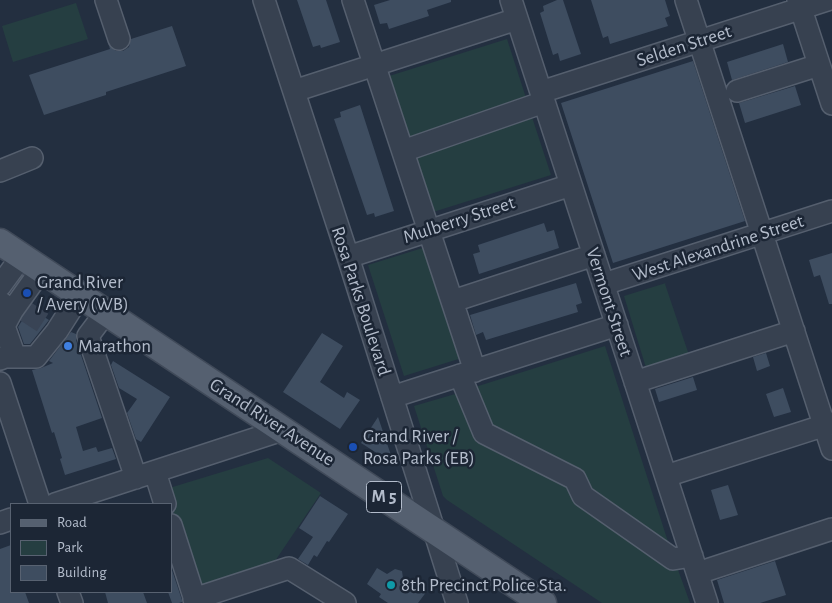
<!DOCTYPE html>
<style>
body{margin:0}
#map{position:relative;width:832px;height:603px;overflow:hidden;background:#232f40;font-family:"Alegreya Sans",sans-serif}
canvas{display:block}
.legend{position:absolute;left:10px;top:503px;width:162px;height:90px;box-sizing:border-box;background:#1c2635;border:1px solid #586271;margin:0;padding:6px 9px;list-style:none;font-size:15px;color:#b3bccb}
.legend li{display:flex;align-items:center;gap:10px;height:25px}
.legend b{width:25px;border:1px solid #586271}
</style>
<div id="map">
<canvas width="832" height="603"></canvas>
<ul class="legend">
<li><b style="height:6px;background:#556070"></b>Road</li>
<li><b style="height:14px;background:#253e41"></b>Park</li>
<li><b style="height:14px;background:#3e4d60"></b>Building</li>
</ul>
</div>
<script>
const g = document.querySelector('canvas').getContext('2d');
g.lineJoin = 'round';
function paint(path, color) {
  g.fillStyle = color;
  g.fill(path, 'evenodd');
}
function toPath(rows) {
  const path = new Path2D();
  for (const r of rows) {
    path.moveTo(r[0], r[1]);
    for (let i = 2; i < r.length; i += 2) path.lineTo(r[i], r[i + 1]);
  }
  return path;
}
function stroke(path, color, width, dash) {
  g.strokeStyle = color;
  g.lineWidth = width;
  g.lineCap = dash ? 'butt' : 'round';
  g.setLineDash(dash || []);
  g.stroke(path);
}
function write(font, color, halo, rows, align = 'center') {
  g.font = font + ' "Alegreya Sans",sans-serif';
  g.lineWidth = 5;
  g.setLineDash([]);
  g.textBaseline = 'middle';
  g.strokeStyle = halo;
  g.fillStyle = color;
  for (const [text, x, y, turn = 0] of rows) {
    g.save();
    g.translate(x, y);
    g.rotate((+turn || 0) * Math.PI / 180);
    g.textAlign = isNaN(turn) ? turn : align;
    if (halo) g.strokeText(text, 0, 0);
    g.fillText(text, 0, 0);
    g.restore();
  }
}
paint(toPath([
 [76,3,88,39,13,62,2,26],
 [507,39,527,101,407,139,386,77],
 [531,114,551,175,430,213,411,152],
 [429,246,465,357,404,376,368,265],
 [666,283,665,284,690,358,647,371,624,296],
 [605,346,671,551,589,494,585,475,577,467,488,429,472,388],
 [462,392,484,439,569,482,677,567,690,603,602,603,447,500,443,496,414,406],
 [268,458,321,493,273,564,198,588,166,489]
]), '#253e41');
paint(toPath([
 [297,0,326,0,340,42,321,48,320,45,313,47],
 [390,0,451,0,451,2,427,10,429,16,389,29,387,23,380,24,374,5],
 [557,0,563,0,581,54,560,61,558,53,553,55,540,13,544,11,543,6],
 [591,0,665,0,670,16,665,18,668,26,610,44,608,36,603,38],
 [172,26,186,66,106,92,106,95,44,115,29,75,110,49,109,46,116,51,123,51,129,47,131,39],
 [783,44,788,62,732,80,727,62],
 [693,61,745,221,613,263,561,103],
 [795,86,801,105,745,123,739,103],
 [360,105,394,211,375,217,374,213,367,215,334,119,341,117,340,112],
 [544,223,547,232,554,230,559,248,479,274,473,254,480,252,478,245],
 [832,253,832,304,829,304,820,275,814,277,809,260],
 [576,283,582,303,576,305,578,312,486,340,483,332,476,335,470,315],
 [30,308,49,320,30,344,24,344,18,327],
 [71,332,76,334,76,340,102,418,76,427,83,451,96,447,98,452,112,448,116,459,65,475,60,459,62,458,54,432,52,433,32,370,41,368,53,363,49,361],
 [322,333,343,346,320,382,344,398,347,392,360,400,340,429,283,392],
 [766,353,770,366,757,371,753,357],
 [113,361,170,397,141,442,136,439,127,413,137,399,119,388,111,365],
 [693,377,697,390,659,402,655,389],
 [783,388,791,412,774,417,766,394],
 [378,417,394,464,361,443],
 [728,485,738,515,720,520,711,490],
 [320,496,348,514,329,542,327,541,317,557,314,555,308,565,298,559,313,537,299,528],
 [11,545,11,592,25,592,29,603,0,603,0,549],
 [775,561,786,595,760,603,724,603,717,580],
 [171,567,182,600,182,602,179,603,172,603,168,592,171,592],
 [377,568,387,574,395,569,402,571,403,578,414,585,420,584,426,586,427,591,418,603,388,603,379,597,381,594,367,584],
 [105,592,143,592,147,603,108,603]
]), '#3e4d60');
stroke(toPath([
 [25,311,48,326]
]), '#394455', 21, [21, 11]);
const minor = toPath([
 [106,0,119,39],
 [264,0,348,257,457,603],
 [353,0,475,371],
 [511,0,707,603],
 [686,0,832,449],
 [798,0,832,104],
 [294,91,517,19],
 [737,91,819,65],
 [541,92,827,0],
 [403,151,544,102],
 [0,171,32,158],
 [348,257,571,185],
 [604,284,832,211],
 [0,286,22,256],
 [453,301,594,255],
 [0,302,12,311,4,326,15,357],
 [12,311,42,269],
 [106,312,88,336,136,478],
 [0,359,5,357,36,357,57,331,80,295],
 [460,375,484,433,575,479,583,496,673,559,692,556],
 [635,382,794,331],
 [0,383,40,504],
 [392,397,617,325],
 [155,472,165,504],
 [666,476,832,423],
 [55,504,282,430],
 [0,523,11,519],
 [171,525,196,603],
 [698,573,832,529],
 [68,592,72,603],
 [194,599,289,568,345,603]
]);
const major = toPath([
 [0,242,543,603]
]);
stroke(minor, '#555f6e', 24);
stroke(major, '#404a59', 29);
stroke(minor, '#374150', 21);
stroke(major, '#556070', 26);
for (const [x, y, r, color] of [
 [27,293,5,"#1a4fb4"],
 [68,346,5,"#3f7fe0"],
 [353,447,5,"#1a4fb4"],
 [391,585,5,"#0f9aa8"]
]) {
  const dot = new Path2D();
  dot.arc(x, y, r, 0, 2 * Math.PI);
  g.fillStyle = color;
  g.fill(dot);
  stroke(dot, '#1c2635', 2);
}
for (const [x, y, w] of [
 [384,497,35]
]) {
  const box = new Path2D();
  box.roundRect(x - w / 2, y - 15.5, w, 31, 4);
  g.fillStyle = '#1c2635';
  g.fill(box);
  stroke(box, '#b3bccb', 1);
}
write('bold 18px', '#b3bccb', null, [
 ["M 5",384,497]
]);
write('19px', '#b3bccb', '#1c2635', [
 ["Selden Street",684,46,-18],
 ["Mulberry Street",459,220,-18],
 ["West Alexandrine Street",718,248,-18],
 ["Rosa Parks Boulevard",361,301,72],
 ["Vermont Street",609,302,72],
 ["Grand River Avenue",272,422,33]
]);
write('19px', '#b3bccb', '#1c2635', [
 ["Grand River",37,282],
 ["/ Avery (WB)",37,304],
 ["Marathon",78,346],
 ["Grand River /",363,436],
 ["Rosa Parks (EB)",363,458],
 ["8th Precinct Police Sta.",401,585]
], 'left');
</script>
